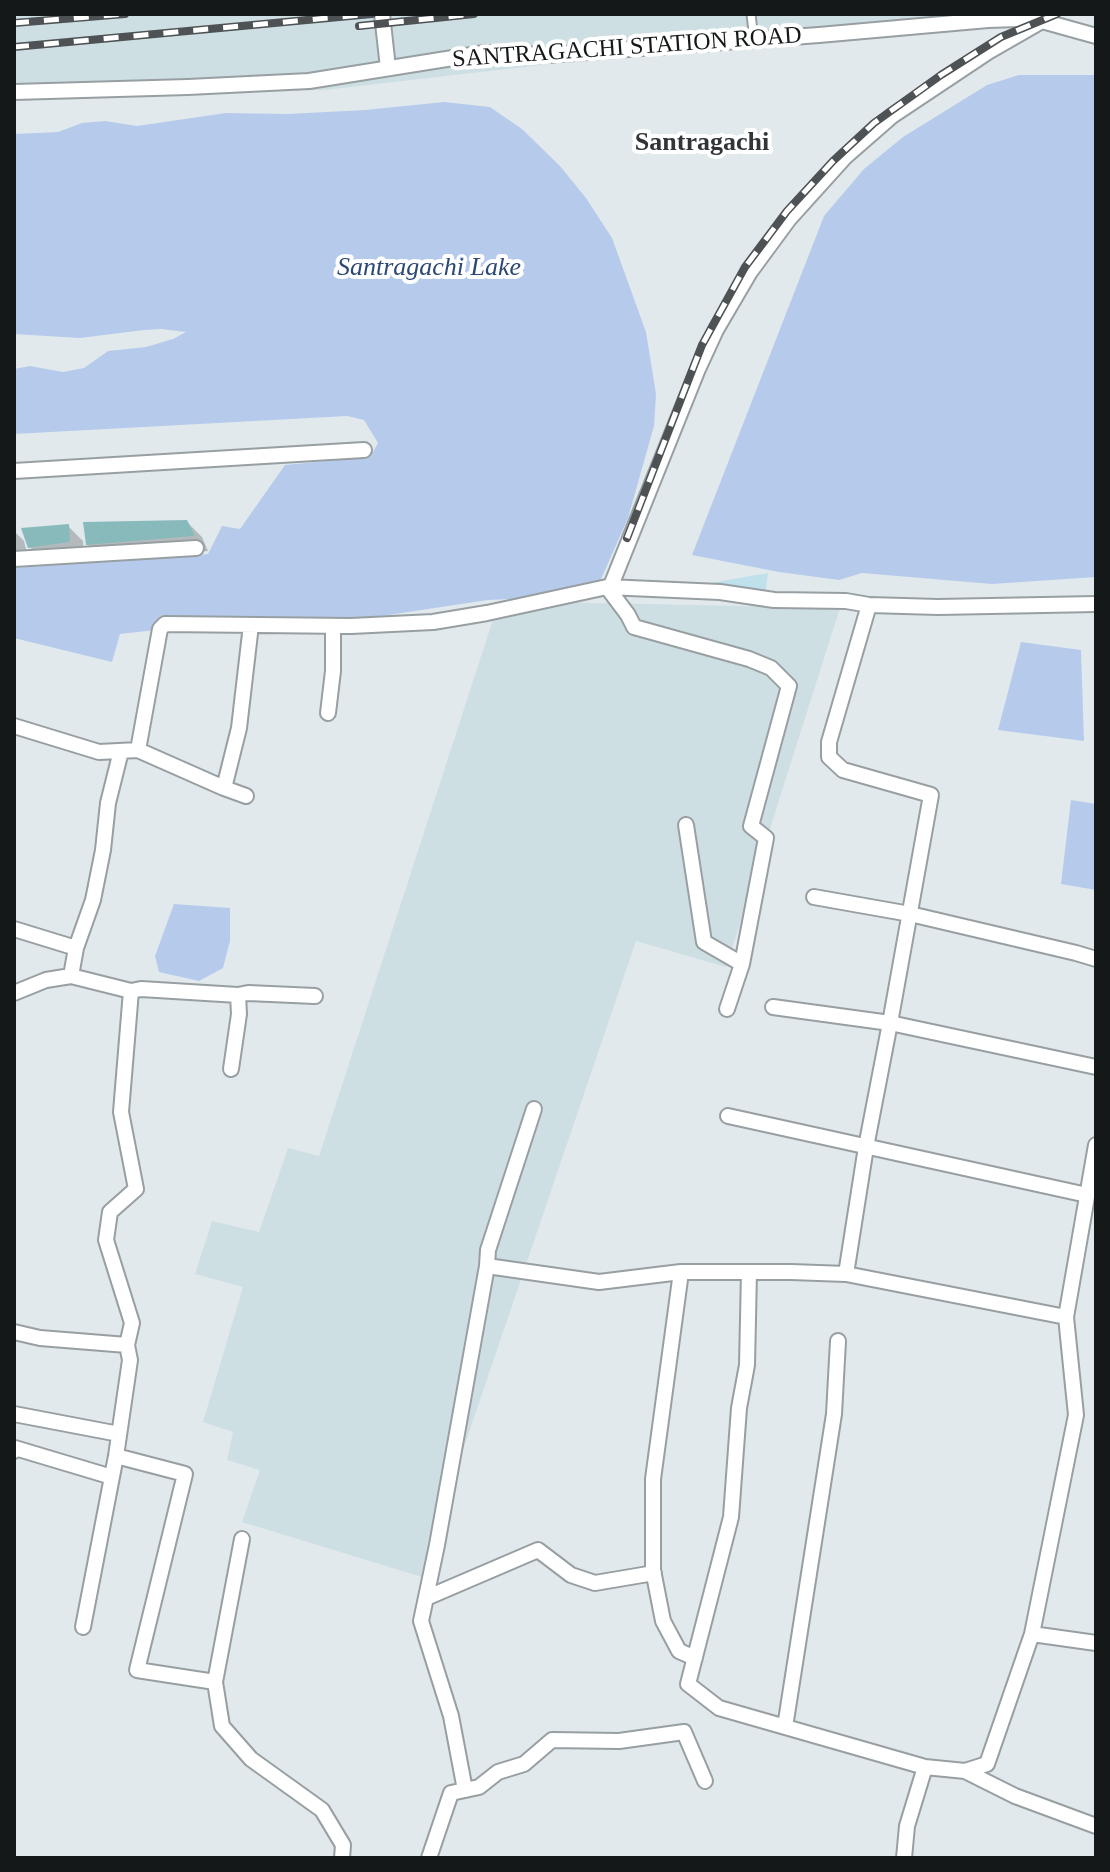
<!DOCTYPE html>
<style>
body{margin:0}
#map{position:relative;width:1110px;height:1872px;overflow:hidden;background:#e1e9ec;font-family:Georgia,serif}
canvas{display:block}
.frame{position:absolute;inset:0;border:16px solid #151819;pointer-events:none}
</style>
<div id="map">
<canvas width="1110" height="1872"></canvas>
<div class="frame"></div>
</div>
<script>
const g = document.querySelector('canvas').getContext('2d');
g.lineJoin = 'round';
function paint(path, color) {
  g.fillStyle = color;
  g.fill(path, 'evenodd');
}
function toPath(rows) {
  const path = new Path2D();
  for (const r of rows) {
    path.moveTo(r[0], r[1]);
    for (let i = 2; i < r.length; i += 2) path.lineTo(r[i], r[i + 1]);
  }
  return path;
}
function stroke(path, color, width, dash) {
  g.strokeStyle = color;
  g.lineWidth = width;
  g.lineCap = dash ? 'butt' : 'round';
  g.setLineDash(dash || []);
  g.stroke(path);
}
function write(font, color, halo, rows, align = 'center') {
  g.font = font + ' Georgia,serif';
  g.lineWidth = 8;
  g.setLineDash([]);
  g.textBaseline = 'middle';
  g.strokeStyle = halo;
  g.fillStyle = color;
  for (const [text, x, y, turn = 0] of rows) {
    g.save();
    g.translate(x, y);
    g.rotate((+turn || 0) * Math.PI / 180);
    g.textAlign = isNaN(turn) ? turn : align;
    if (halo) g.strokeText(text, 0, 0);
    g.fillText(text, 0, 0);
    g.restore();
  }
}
paint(toPath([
 [14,14,982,14,325,90,14,97],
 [499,601,840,608,726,967,636,941,446,1500,422,1577,242,1522,260,1470,227,1460,233,1432,203,1422,243,1287,195,1274,212,1221,259,1232,288,1148,319,1156]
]), '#cedfe4');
paint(toPath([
 [768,573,766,590,720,592,688,587]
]), '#bfe1eb');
paint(toPath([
 [1019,75,1096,75,1096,577,992,584,862,573,839,580,779,572,692,555,824,216,864,169,903,137,987,85],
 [444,102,490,107,522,129,560,166,586,198,612,238,646,332,656,394,654,426,628,518,594,595,488,600,375,617,296,622,226,622,120,634,112,662,14,638,14,568,208,554,222,526,240,529,285,465,370,457,378,443,364,420,347,416,14,434,14,369,30,366,63,372,84,368,108,351,146,347,173,339,186,332,161,329,144,330,80,338,14,334,14,134,58,132,82,123,105,121,137,126,226,113,287,114,365,110],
 [1021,642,1081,650,1084,741,998,730],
 [1071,800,1096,804,1096,890,1061,884],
 [174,904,230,908,230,941,223,968,199,981,159,972,155,956]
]), '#b6cbec');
paint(toPath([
 [187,522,202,537,208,551,103,559,87,544],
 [68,526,83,541,84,557,45,562,30,547],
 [14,531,24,541,30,566,14,564]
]), '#0003');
paint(toPath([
 [187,520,195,536,86,545,83,522],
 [69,524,70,542,28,548,21,528]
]), '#89babb');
const lane = toPath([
 [751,14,754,40]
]);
const street = toPath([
 [382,14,388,68],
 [14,92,188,87,309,81,484,53,547,55,819,35,988,20,1018,19,1042,21,1096,36],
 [14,471,364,450],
 [14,559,196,548],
 [607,587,628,615,634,627,749,659,771,668,789,686,751,826,766,838,742,964,704,942,686,825],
 [610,588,698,369,716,330,750,272,789,219,845,157,892,116,988,52,1042,21],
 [869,605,829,742,829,757,843,770,931,795,890,1023,1096,1067],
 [328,713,333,671,333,626],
 [14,726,99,752,138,750,224,788,246,796],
 [138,750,160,629,165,624,351,626,433,622,487,613,607,587,720,592,774,600,846,601,869,605,938,607,1096,604],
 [224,788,239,728,251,625],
 [814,897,910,914,1076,953,1096,959],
 [14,929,76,948],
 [71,976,76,948,93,900,103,850,108,803,121,751],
 [14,993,46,980,71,976,131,991,141,989,238,995,248,993,315,996],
 [773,1007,890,1023,866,1147,846,1274,1066,1317],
 [727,1009,742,964],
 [231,1069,239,1014,238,995],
 [534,1109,488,1250,487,1266,599,1282,681,1272,791,1272,846,1274],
 [728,1116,1087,1195],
 [681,1272,653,1479,653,1570,663,1621,679,1651,695,1658],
 [749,1272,747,1365,739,1408,731,1517,688,1684,719,1708,925,1767],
 [14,1332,40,1338,127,1345],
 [14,1414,119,1434],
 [14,1451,15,1448,112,1477],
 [116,1456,185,1474,137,1670,215,1682],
 [242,1539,215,1682,222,1726,251,1759,322,1810,343,1845,342,1858],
 [426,1598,538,1550,571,1575,595,1583,654,1573],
 [83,1627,116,1456,130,1360,127,1345,132,1323,106,1240,110,1212,136,1189,121,1112,131,991],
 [1032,1634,1096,1643],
 [785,1727,834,1414,838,1341],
 [965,1771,1015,1796,1096,1826],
 [465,1790,451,1716,421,1621,437,1545,487,1266],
 [429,1858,451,1793,479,1787,498,1772,524,1764,552,1740,619,1741,684,1732,705,1781],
 [904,1858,907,1826,925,1767,965,1771,987,1764,1032,1634,1076,1415,1066,1317,1096,1145]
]);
stroke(lane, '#989fa2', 11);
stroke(street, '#989fa2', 18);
stroke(lane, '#fff', 7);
stroke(street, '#fff', 14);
const rail = toPath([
 [14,23,125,14],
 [359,26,474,14],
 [14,47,372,14],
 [627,538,702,345,745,267,787,211,833,161,874,123,941,75,1001,37,1057,14]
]);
stroke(rail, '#4e5254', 8);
stroke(rail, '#fff', 5, [15]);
write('24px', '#151819', '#fff', [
 ["SANTRAGACHI STATION ROAD",627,48,-4]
]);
write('bold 26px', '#303638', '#fff', [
 ["Santragachi",702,143]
]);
write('italic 26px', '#2c4875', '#fff', [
 ["Santragachi Lake",429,268]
]);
</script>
